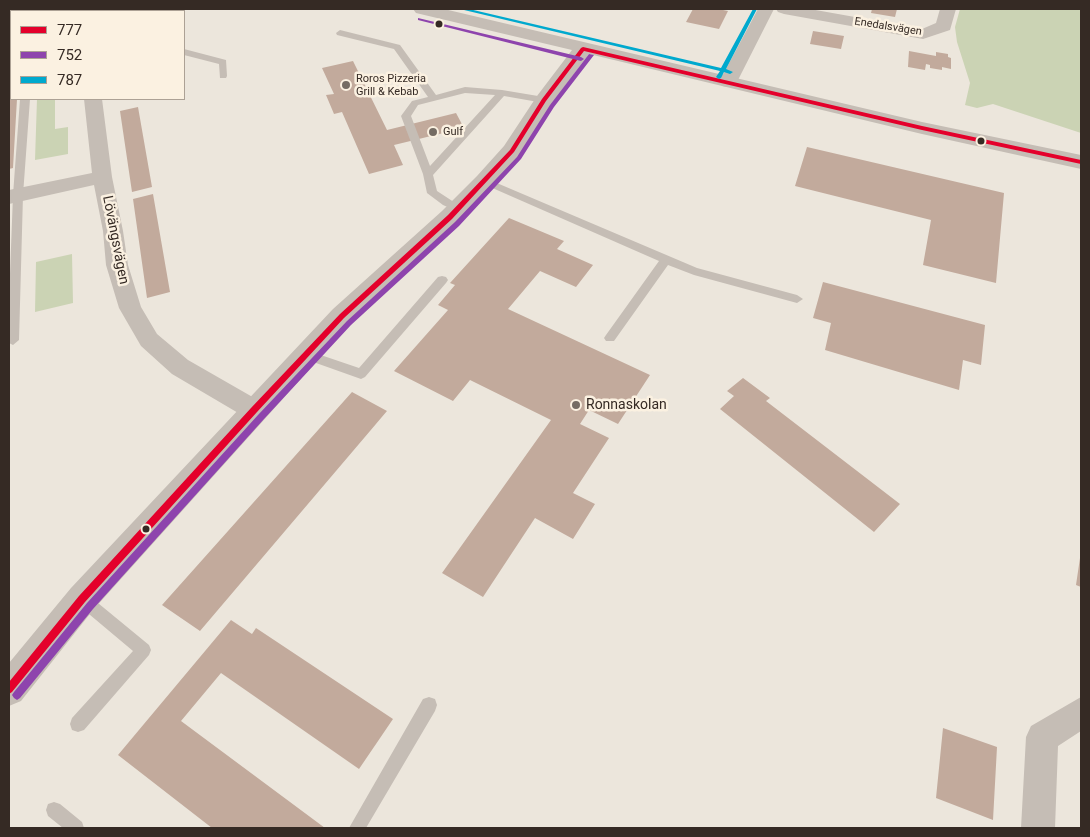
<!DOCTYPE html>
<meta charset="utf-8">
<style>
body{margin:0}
#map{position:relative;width:1090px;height:837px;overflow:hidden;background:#ece6dc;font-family:Roboto,sans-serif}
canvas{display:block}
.frame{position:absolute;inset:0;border:10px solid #352a24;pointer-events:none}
.legend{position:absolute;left:10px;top:10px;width:175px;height:90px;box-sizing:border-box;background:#fbf1e1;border:1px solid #aca195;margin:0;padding:6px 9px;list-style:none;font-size:15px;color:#352a24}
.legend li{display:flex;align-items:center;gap:10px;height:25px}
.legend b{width:25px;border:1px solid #aca195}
</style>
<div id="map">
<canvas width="1090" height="837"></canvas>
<div class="frame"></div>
<ul class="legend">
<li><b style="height:6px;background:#e4002b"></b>777</li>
<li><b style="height:6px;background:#8e44ad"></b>752</li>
<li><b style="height:6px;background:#00a9ce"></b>787</li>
</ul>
</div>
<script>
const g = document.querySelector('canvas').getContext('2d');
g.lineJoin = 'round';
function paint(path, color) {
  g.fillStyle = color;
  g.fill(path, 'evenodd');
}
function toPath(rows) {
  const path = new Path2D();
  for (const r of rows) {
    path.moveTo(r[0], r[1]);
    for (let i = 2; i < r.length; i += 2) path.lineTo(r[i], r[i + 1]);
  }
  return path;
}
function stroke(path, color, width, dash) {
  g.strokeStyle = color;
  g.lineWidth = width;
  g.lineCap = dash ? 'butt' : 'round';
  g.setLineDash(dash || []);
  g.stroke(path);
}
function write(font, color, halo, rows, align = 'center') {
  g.font = font + ' Roboto,sans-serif';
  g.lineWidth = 5;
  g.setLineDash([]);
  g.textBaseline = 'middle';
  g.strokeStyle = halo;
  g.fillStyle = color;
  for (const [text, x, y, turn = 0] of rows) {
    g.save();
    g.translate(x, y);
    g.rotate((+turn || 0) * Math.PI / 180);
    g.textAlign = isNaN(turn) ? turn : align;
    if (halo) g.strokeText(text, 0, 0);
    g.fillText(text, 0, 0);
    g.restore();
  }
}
paint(toPath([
 [960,9,1081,9,1081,133,993,104,977,108,965,105,970,83,957,42,955,27],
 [37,99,55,99,55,129,68,127,68,154,35,160],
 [72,254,73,303,35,312,36,262]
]), '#cbd3b4');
paint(toPath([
 [693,9,718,9,728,11,719,29,686,22],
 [872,9,897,9,895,17,871,13],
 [813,31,844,36,841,49,810,44],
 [909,51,936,56,936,52,948,54,948,57,951,58,951,69,942,67,942,70,930,68,930,65,926,64,925,70,908,67],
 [353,61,387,130,456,113,464,128,394,145,403,165,369,174,342,112,334,114,326,95,334,94,322,68],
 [9,86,11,86,11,99,17,99,13,168,9,169],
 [138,107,152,187,132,192,120,111],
 [807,147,1004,193,996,283,923,265,931,220,795,186],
 [153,194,170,292,147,298,133,199],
 [509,218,564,241,557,249,593,265,576,287,540,271,508,309,650,375,618,424,589,410,580,424,609,438,573,493,595,504,573,539,535,518,483,597,442,573,551,420,470,380,453,401,394,371,448,310,438,305,455,285,450,283],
 [823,282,985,325,981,365,963,360,959,390,825,350,831,323,813,318],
 [743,378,770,398,766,401,900,504,874,532,720,409,734,396,727,391],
 [352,392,387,411,200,631,162,605],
 [1080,558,1081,558,1081,587,1076,585],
 [231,620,252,634,256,628,393,719,359,769,221,673,181,721,325,828,212,828,118,755],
 [943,728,997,747,993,820,936,798]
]), '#c2aa9c');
paint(toPath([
 [340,30,400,45,436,95,465,87,502,90,544,97,549,100,544,103,504,96,433,175,437,191,463,208,458,212,454,210,443,205,427,193,423,174,401,116,412,101,428,97,394,49,337,35,336,33,340,30],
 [465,93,495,95,430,166,411,116,418,105,465,93],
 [9,38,11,39,11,45,9,45,9,38],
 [184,49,226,60,227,76,226,78,220,78,219,64,184,55,184,49],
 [20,99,30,99,23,195,19,340,13,345,9,343,9,300,13,195,20,99],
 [485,178,697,268,797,295,803,299,797,303,694,275,668,265,614,341,606,341,604,338,606,335,659,261,481,183,480,181,485,178],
 [442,276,446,277,448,280,446,283,365,377,361,379,302,358,300,355,302,352,306,350,359,368,438,277,442,276],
 [82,592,87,594,149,645,151,650,149,655,84,730,78,732,72,730,70,724,72,718,133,651,77,604,75,599,77,594,82,592],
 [429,697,435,699,437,705,435,711,366,828,349,828,423,699,429,697],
 [54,802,60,804,82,822,84,828,63,828,48,816,46,810,48,804,54,802]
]), '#c5bdb5');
paint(toPath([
 [65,9,82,9,83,11,66,11,65,9],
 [758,9,774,9,737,82,734,86,728,87,722,86,719,82,758,9],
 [776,9,810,9,922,29,936,23,940,9,956,9,950,30,923,39,784,14,778,12,776,9],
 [84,99,102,99,112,177,123,231,128,265,141,307,157,334,188,360,263,403,266,410,263,417,254,420,245,417,172,374,141,346,119,308,106,265,103,231,94,185,9,204,9,190,92,173,84,99],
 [1081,697,1081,731,1058,746,1055,828,1021,828,1026,737,1031,726,1081,697]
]), '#c5bdb5');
paint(toPath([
 [413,9,444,9,922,122,1081,155,1081,169,922,134,589,54,553,102,519,156,493,186,458,223,351,323,93,610,21,701,9,706,9,663,71,588,333,309,442,211,477,176,504,146,537,96,572,50,416,13,413,9]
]), '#c5bdb5');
paint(toPath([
 [583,47,922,126,1081,160,1081,164,922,130,584,51,546,101,514,152,452,219,344,318,257,412,85,602,12,692,9,694,9,682,79,596,251,408,340,314,448,215,510,150,542,99,581,48,583,47]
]), '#e4002b');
paint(toPath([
 [418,18,581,57,584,59,581,61,418,20,418,18],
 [589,54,594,55,554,107,521,159,459,226,351,325,264,419,93,609,20,698,17,700,14,698,12,695,14,692,87,603,258,415,347,321,455,222,517,157,550,105,589,54]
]), '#8e44ad');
paint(toPath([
 [462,9,469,9,721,68,753,9,757,9,726,69,733,72,730,74,724,72,721,78,719,79,716,77,720,71,464,10,462,9]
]), '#00a9ce');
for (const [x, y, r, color] of [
 [439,24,4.5,"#352a24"],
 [346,85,5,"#756c64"],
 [433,132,5,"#756c64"],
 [981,141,4.5,"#352a24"],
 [576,405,5,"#756c64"],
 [146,529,4.5,"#352a24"]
]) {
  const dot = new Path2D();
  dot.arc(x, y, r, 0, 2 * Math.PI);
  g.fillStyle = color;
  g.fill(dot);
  stroke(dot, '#fbf1e1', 2);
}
write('11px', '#352a24', '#fbf1e1', [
 ["Enedalsvägen",888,27,9]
]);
write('11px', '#352a24', '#fbf1e1', [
 ["Roros Pizzeria",356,79],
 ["Grill & Kebab",356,92],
 ["Gulf",443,132]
], 'left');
write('14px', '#352a24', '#fbf1e1', [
 ["Lövängsvägen",115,240,79]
]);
write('14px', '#352a24', '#fbf1e1', [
 ["Ronnaskolan",586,405]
], 'left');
</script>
